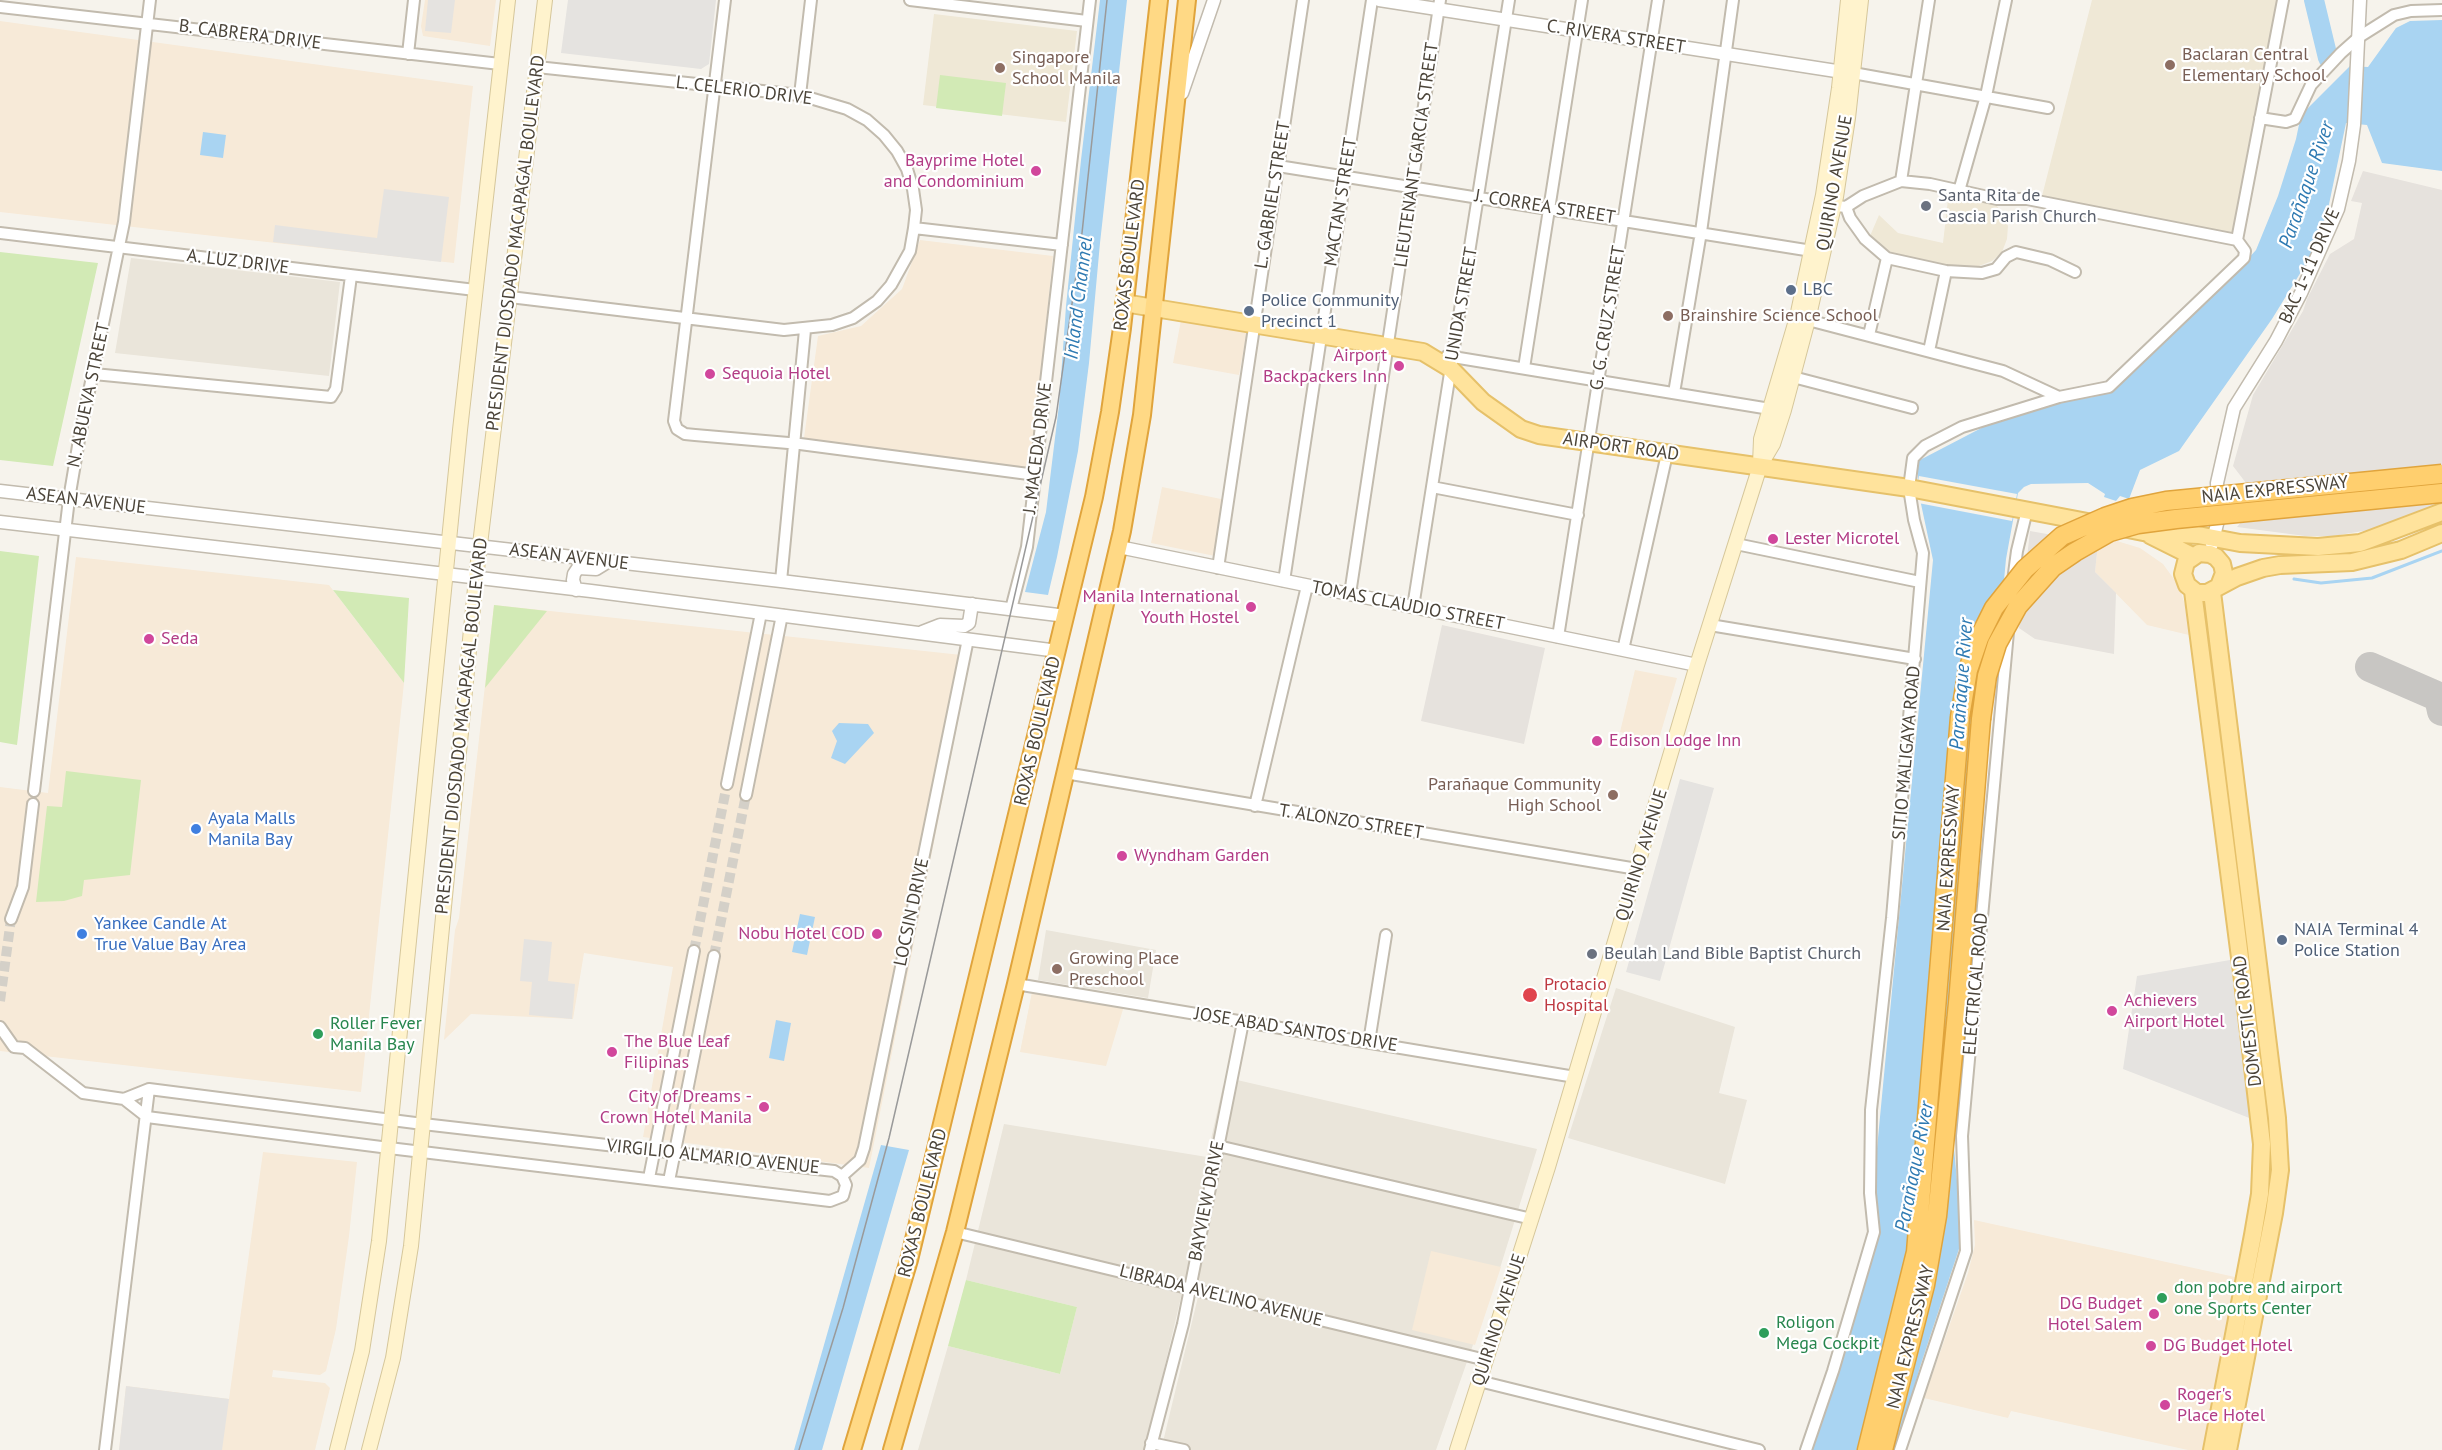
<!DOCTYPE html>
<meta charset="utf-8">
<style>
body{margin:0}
canvas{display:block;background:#f6f3ec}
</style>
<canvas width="2442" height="1450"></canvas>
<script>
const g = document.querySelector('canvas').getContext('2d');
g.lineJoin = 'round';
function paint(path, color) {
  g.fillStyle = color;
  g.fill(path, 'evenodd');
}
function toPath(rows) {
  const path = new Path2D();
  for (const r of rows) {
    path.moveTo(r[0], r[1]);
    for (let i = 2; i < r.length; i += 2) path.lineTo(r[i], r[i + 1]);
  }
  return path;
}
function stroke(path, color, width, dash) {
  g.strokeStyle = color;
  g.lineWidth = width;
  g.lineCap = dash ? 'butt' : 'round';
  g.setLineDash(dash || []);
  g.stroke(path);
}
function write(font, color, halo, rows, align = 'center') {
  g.font = font + ' "PT Sans",sans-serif';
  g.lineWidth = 4.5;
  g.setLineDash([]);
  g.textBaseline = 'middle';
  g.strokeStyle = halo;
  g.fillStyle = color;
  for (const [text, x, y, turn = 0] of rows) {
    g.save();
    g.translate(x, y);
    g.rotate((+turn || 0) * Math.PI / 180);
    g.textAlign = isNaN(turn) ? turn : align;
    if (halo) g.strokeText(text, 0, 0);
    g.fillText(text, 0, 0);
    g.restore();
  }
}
paint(toPath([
 [131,258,340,282,329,376,115,353],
 [1046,930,1156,950,1148,998,1038,980],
 [1616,988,1735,1027,1719,1093,1747,1100,1725,1184,1568,1138],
 [1237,1080,1537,1149,1501,1265,1436,1450,1161,1450,1198,1297,1182,1293,1145,1450,918,1450,948,1346,1060,1374,1077,1307,966,1280,1004,1124,1207,1157,1223,1086]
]), '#eae5da');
paint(toPath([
 [425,0,496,0,490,46,423,36,421,26],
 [0,21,473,86,454,263,0,212],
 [920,240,1053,256,1031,471,804,438,818,336,861,326,902,289],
 [1181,320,1247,332,1239,375,1173,363],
 [1162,487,1226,500,1215,556,1151,543],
 [2107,538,2140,548,2163,564,2179,586,2185,605,2189,635,2147,625,2095,572,2098,543],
 [76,557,329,585,404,683,361,1092,0,1051,0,787,48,793],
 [494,605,971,656,869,1168,643,1137,673,967,584,953,573,1019,471,1014,444,1040,455,930,459,918],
 [1635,670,1677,678,1658,742,1620,732],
 [1032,992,1124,1006,1106,1066,1020,1052],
 [263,1152,357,1162,349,1236,336,1329,326,1371,320,1375,273,1370,272,1377,325,1383,330,1388,315,1450,119,1450,126,1386,229,1399],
 [1974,1220,2235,1277,2203,1450,2188,1450,2011,1411,2008,1418,1924,1398,1968,1273,1975,1245],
 [1431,1251,1501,1267,1475,1345,1412,1330]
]), '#f7ead8');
paint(toPath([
 [2363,171,2442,190,2442,502,2381,528,2333,536,2305,536,2237,527,2259,500,2233,466,2253,395,2303,311,2307,299,2330,254,2354,239,2362,203,2351,201],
 [2030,531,2098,543,2095,572,2116,593,2114,654,2035,639,2019,628],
 [1442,625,1545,648,1524,744,1421,721]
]), '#e6e2dd');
paint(toPath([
 [2092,0,2279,0,2233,235,2042,196],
 [934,14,1077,31,1066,122,923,105],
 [1949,191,1994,203,2003,213,2008,226,2007,239,2002,252,1992,261,1979,266,1957,268,1892,253,1870,236,1879,215,1898,233,1943,243]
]), '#efe8d6');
paint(toPath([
 [940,75,1006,83,1002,116,936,108],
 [0,252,98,263,53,466,0,460],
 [0,551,39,556,17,745,0,742],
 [333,590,409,598,404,683,382,654],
 [494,605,547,611,485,688],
 [66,771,141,780,130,875,84,880,82,896,64,901,36,902,47,806,62,807],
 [966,1280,1077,1307,1060,1374,948,1346]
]), '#d2eab5');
paint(toPath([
 [428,0,455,0,451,33,425,31],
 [568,0,716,0,709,64,701,69,561,53],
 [384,189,449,197,441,262,273,242,275,225,377,238],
 [1680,779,1714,788,1660,981,1626,972],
 [524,939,552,942,548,981,575,984,572,1019,529,1015,532,982,520,981],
 [2230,960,2252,1119,2123,1069,2137,976],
 [126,1386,229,1399,222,1450,119,1450]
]), '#e5e3e0');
paint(toPath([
 [1100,0,1127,0,1100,243,1089,363,1078,451,1057,557,1048,595,1025,592,1046,512,1059,405,1066,306,1081,160],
 [2442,20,2442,171,2382,163,2367,125,2346,123,2328,209,2312,254,2272,319,2179,451,2140,470,2129,499,2120,496,2116,501,2104,497,2105,494,2088,483,2031,484,2024,487,2018,493,2006,559,1983,803,1964,1045,1953,1137,1961,1225,1959,1249,1920,1367,1896,1450,1812,1450,1876,1234,1876,1159,1933,560,1918,490,1918,461,1991,423,2043,405,2093,397,2106,393,2119,385,2233,275,2256,250,2278,196,2296,139,2301,115,2350,66,2368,67,2396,28,2410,21],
 [203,132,226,135,223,158,200,155],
 [839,723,868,724,874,733,845,764,831,758,837,741,832,731],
 [800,914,815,917,807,955,792,952],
 [776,1020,791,1023,784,1061,769,1058],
 [881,1145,909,1150,822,1450,794,1450]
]), '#a9d4f2');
paint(toPath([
 [1919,476,2017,494,2012,521,1918,503,1916,494]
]), '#f6f3ec');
stroke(toPath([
 [2294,579,2321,583,2372,578,2442,551]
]), '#a9d4f2', 3);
stroke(toPath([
 [2314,0,2328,58]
]), '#a9d4f2', 20);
stroke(toPath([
 [2370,667,2439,697,2442,711]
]), '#c8c6c3', 30);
stroke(toPath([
 [694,951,727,784],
 [714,956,746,795],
 [0,1001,11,919]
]), '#d4d0c8', 10, [10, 5]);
const minor = toPath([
 [725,0,674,421,677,429,685,434,695,435,800,444,1036,475],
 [910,0,1087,21],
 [0,7,500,64],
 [408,54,414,0],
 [1853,73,2048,108],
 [800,95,811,0],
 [2260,118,2286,122,2295,119,2311,85,2341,53,2359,37,2394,15,2411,11,2442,10],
 [1278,166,1812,251],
 [1901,181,1929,0],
 [1959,191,1986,96,2006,0],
 [1846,207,1850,218,1865,239,1887,258,1946,271,1982,273,1996,269,2006,257,2016,252,2050,260,2075,272],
 [914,228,1062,245],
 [0,233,475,290],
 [2237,240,2283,0],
 [510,297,784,330,832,325,853,318,877,301,891,285,910,251,914,228,916,210,913,189,907,169,897,151,884,135,867,120,847,109,800,95,537,67],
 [1808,320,2003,371,2059,397],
 [1869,335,1887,258],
 [1929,351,1946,271],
 [1447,356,1770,409],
 [1524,368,1582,0],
 [94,374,331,397,336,389,351,276],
 [1793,377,1912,408],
 [1674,393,1701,232,1733,0],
 [1432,487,1578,515],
 [1736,544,1920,582],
 [1218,568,1303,0],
 [781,581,805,330],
 [1284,581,1372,0],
 [2013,581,2017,551,2027,510],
 [1350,594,1440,0],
 [1413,607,1509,0],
 [1011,609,1027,547,1090,0],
 [1710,625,1915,659],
 [1558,637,1658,0],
 [1623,650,1667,454],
 [1065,773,1637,869],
 [727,784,761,613],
 [34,791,69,499,79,440,124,222,150,0],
 [746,795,782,615],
 [1255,806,1307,586],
 [11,919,23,887,33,804],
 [1016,984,1575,1077],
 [0,1027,14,1047,25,1048,83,1093,124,1099,149,1089,423,1124,834,1171,842,1176,846,1185,843,1196,830,1201,389,1148,147,1117,124,1099],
 [1369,1042,1386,935],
 [1218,1146,1532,1219],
 [842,1176,860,1160,864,1148,968,639],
 [649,1178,694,951],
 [669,1181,714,956],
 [955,1232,1486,1360],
 [1479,1381,1759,1450],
 [1151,1443,1184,1450],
 [105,1450,149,1089],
 [1150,1450,1183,1324,1243,1022],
 [1806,1450,1833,1371,1874,1232,1870,1193,1871,1110,1892,918,1923,553,1914,520,1909,488,1913,458,1925,446,1962,427,2059,397,2109,387,2244,258,2245,251,2237,240,2027,199,1997,199,1930,184,1901,181,1863,196,1846,207,1828,205],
 [1900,1450,1966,1251,1962,1136,2008,632]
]);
const tertiary = toPath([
 [1379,0,1849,73],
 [1182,93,1214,0],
 [0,491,781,581,1066,616],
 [0,522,591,591,1058,651],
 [2212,544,2219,516,2217,483,2234,408,2276,341,2301,293,2338,209,2349,161,2354,125,2360,0],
 [1119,547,1697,665],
 [576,590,573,580,574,574,578,568,596,569,609,561],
 [922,632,940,625,964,626,969,623,972,604]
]);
const secondary = toPath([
 [1760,464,1761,439,1797,317,1823,195,1839,88,1848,0],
 [337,1450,362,1351,379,1241,460,430,508,0],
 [369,1450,393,1358,411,1246,476,578,545,0],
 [1457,1450,1548,1167,1697,665,1760,466,1773,444,1784,410,1808,320,1836,197,1848,118,1861,0]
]);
const primary = toPath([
 [1124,303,1423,352,1451,369,1483,402,1521,429,1539,435,1909,488,2098,524],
 [2123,528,2143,532,2198,535,2240,543,2318,547,2360,543,2442,512],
 [2150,535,2192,556],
 [2219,586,2224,573,2222,564,2216,557,2210,554,2199,553,2186,562,2183,574,2187,585,2197,593,2207,593,2237,577,2263,568,2280,565,2352,562,2401,550,2442,533],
 [2193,591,2242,973,2262,1144,2260,1194,2253,1235,2212,1450],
 [2212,592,2277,1118,2280,1170,2274,1213,2228,1450]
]);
const trunk = toPath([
 [852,1450,909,1260,1094,497,1110,412,1122,328,1159,0],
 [892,1450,955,1232,1016,984,1122,531,1142,415,1187,0]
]);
const motorway = toPath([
 [1867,1450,1916,1252,1960,717],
 [1883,1450,1925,1285,1937,1216,1958,1003,1981,719]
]);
stroke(minor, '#c2bbae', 14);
stroke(tertiary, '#c2bbae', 15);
stroke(secondary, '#d6c79b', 16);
stroke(primary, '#e6c16a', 20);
stroke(trunk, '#e0a43c', 20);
stroke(motorway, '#e0a43c', 21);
stroke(minor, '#fff', 10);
stroke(tertiary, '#fff', 12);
stroke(secondary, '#fff3cd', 14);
stroke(primary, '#ffe39c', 16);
stroke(trunk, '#ffd985', 16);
stroke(motorway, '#ffcf6e', 18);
stroke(toPath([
 [799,1450,843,1308,889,1138,1056,417,1082,233,1107,0]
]), '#9a9a9a', 1.5);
const motorwayBridge = toPath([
 [1960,717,1968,670,1979,638,1994,608,2025,569,2062,536,2105,517,2132,508,2166,501,2442,474],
 [1981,719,1987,676,1997,644,2018,606,2053,567,2075,552,2110,532,2138,524,2176,519,2442,493]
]);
stroke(motorwayBridge, '#e0a43c', 21, []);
stroke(motorwayBridge, '#ffcf6e', 18);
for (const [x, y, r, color] of [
 [2170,65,6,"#8d6e63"],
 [1000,68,6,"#8d6e63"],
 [1036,171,6,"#d1479c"],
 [1926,206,6,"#6b7280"],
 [1791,290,6,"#5c6f8a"],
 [1249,311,6,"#5c6f8a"],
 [1668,316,6,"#8d6e63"],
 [1399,366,6,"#d1479c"],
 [710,374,6,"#d1479c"],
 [1773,539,6,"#d1479c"],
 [1251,607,6,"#d1479c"],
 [149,639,6,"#d1479c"],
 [1597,741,6,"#d1479c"],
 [1613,795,6,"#8d6e63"],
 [196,829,6,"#3f7fe0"],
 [1122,856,6,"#d1479c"],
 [82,934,6,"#3f7fe0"],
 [877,934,6,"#d1479c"],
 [2282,940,6,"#5c6f8a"],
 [1592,954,6,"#6b7280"],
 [1057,969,6,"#8d6e63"],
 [1530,995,8,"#e0444e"],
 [2112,1011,6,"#d1479c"],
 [318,1034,6,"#2e9e5b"],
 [612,1052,6,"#d1479c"],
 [764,1107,6,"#d1479c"],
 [2162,1298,6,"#2e9e5b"],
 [2154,1314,6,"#d1479c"],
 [1764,1333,6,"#2e9e5b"],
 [2151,1346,6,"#d1479c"],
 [2165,1405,6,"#d1479c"]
]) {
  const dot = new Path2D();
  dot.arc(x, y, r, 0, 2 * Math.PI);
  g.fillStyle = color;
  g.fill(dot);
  stroke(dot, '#fff', 2);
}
write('18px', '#4b4439', '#fff', [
 ["B. CABRERA DRIVE",250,35,7],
 ["C. RIVERA STREET",1616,37,9],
 ["L. CELERIO DRIVE",744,91,7],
 ["LIEUTENANT GARCIA STREET",1417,155,-82],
 ["QUIRINO AVENUE",1835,183,-80],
 ["L. GABRIEL STREET",1273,195,-81],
 ["MACTAN STREET",1341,202,-81],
 ["J. CORREA STREET",1545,207,9],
 ["PRESIDENT DIOSDADO MACAPAGAL BOULEVARD",516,243,-83],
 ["ROXAS BOULEVARD",1130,255,-83],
 ["A. LUZ DRIVE",238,262,7],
 ["BAC 1-11 DRIVE",2310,266,-66],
 ["UNIDA STREET",1462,304,-80],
 ["G. G. CRUZ STREET",1608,318,-81],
 ["N. ABUEVA STREET",89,395,-78],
 ["AIRPORT ROAD",1621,447,8],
 ["J. MACEDA DRIVE",1038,448,-83],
 ["NAIA EXPRESSWAY",2275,490,-6],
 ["ASEAN AVENUE",86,501,7],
 ["ASEAN AVENUE",569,557,7],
 ["TOMAS CLAUDIO STREET",1408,606,11],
 ["PRESIDENT DIOSDADO MACAPAGAL BOULEVARD",462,726,-84],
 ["ROXAS BOULEVARD",1038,731,-77],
 ["SITIO MALIGAYA ROAD",1907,753,-85],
 ["T. ALONZO STREET",1351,822,9],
 ["QUIRINO AVENUE",1642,855,-73],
 ["NAIA EXPRESSWAY",1949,858,-86],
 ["LOCSIN DRIVE",912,912,-78],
 ["ELECTRICAL ROAD",1976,984,-85],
 ["DOMESTIC ROAD",2248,1021,-97],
 ["JOSE ABAD SANTOS DRIVE",1296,1030,9],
 ["VIRGILIO ALMARIO AVENUE",713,1157,6],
 ["BAYVIEW DRIVE",1207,1201,-79],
 ["ROXAS BOULEVARD",923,1203,-76],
 ["LIBRADA AVELINO AVENUE",1221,1296,14],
 ["QUIRINO AVENUE",1499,1320,-72],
 ["NAIA EXPRESSWAY",1911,1337,-76]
]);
write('18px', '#785e54', '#fff', [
 ["Baclaran Central",2182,55],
 ["Elementary School",2182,76],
 ["Singapore",1012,58],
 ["School Manila",1012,79],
 ["Brainshire Science School",1680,316],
 ["Parañaque Community",1601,785,"right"],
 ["High School",1601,806,"right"],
 ["Growing Place",1069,959],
 ["Preschool",1069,980]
], 'left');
write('18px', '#b23c85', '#fff', [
 ["Bayprime Hotel",1024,161,"right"],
 ["and Condominium",1024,182,"right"],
 ["Airport",1387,356,"right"],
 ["Backpackers Inn",1387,377,"right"],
 ["Sequoia Hotel",722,374],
 ["Lester Microtel",1785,539],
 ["Manila International",1239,597,"right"],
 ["Youth Hostel",1239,618,"right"],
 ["Seda",161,639],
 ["Edison Lodge Inn",1609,741],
 ["Wyndham Garden",1134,856],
 ["Nobu Hotel COD",865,934,"right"],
 ["Achievers",2124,1001],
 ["Airport Hotel",2124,1022],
 ["The Blue Leaf",624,1042],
 ["Filipinas",624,1063],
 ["City of Dreams -",752,1097,"right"],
 ["Crown Hotel Manila",752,1118,"right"],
 ["DG Budget",2142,1304,"right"],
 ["Hotel Salem",2142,1325,"right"],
 ["DG Budget Hotel",2163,1346],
 ["Roger's",2177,1395],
 ["Place Hotel",2177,1416]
], 'left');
write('18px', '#5b616d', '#fff', [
 ["Santa Rita de",1938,196],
 ["Cascia Parish Church",1938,217],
 ["Beulah Land Bible Baptist Church",1604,954]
], 'left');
write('18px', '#4e5e75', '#fff', [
 ["LBC",1803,290],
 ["Police Community",1261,301],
 ["Precinct 1",1261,322],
 ["NAIA Terminal 4",2294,930],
 ["Police Station",2294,951]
], 'left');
write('18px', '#366cbe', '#fff', [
 ["Ayala Malls",208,819],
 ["Manila Bay",208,840],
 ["Yankee Candle At",94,924],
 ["True Value Bay Area",94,945]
], 'left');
write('18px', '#be3a42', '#fff', [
 ["Protacio",1544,985],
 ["Hospital",1544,1006]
], 'left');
write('18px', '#27864d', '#fff', [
 ["Roller Fever",330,1024],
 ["Manila Bay",330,1045],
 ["don pobre and airport",2174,1288],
 ["one Sports Center",2174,1309],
 ["Roligon",1776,1323],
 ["Mega Cockpit",1776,1344]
], 'left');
write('italic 20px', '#2e7ab2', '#fff', [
 ["Parañaque River",2307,185,-71],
 ["Inland Channel",1079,298,-83],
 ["Parañaque River",1962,684,-86],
 ["Parañaque River",1915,1167,-79]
]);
</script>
